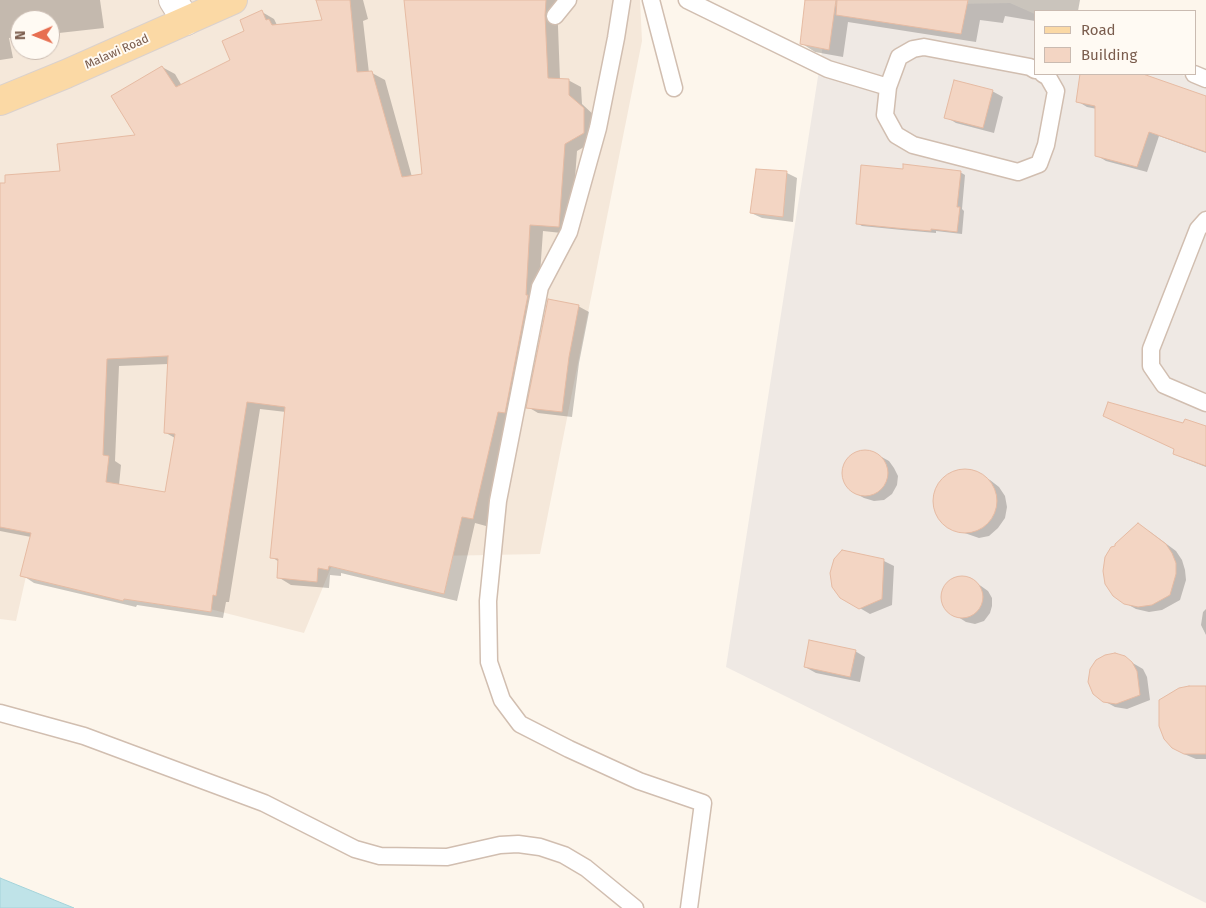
<!DOCTYPE html>
<style>
body{margin:0}
#map{position:relative;width:1206px;height:908px;overflow:hidden;background:#fdf6ec;font-family:"Fira Sans",sans-serif}
canvas{display:block}
.legend{position:absolute;left:1034px;top:10px;width:162px;height:65px;box-sizing:border-box;background:#fffaf3;border:1px solid #cabbb1;margin:0;padding:6px 9px;list-style:none;font-size:15px;color:#7a5c4d}
.legend li{display:flex;align-items:center;gap:10px;height:25px}
.legend b{width:25px;border:1px solid #cabbb1}
.north{position:absolute;left:10px;top:10px;width:50px;height:50px;box-sizing:border-box;background:#fffaf3;border:1px solid #cabbb1;border-radius:50%;rotate:269deg;font-size:14px;font-weight:700;line-height:20px;text-align:center;color:#7a5c4d}
.north::after{content:'';display:block;margin:auto;width:18px;height:22px;background:#e76f51;clip-path:polygon(50% 0,100% 100%,50% 72%,0 100%)}
</style>
<div id="map">
<canvas width="1206" height="908"></canvas>
<ul class="legend">
<li><b style="height:6px;background:#fbd9a5"></b>Road</li>
<li><b style="height:14px;background:#f3d5c3"></b>Building</li>
</ul>
<div class="north">N</div>
</div>
<script>
const g = document.querySelector('canvas').getContext('2d');
g.lineJoin = 'round';
function paint(path, color) {
  g.fillStyle = color;
  g.fill(path, 'evenodd');
}
function toPath(rows) {
  const path = new Path2D();
  for (const r of rows) {
    if (r.length === 3) {
      path.moveTo(r[0] + r[2], r[1]);
      path.arc(r[0], r[1], r[2], 0, 2 * Math.PI);
      continue;
    }
    path.moveTo(r[0], r[1]);
    for (let i = 2; i < r.length; i += 2) path.lineTo(r[i], r[i + 1]);
  }
  return path;
}
function stroke(path, color, width, dash) {
  g.strokeStyle = color;
  g.lineWidth = width;
  g.lineCap = dash ? 'butt' : 'round';
  g.setLineDash(dash || []);
  g.stroke(path);
}
function write(font, color, halo, rows, align = 'center') {
  g.font = font + ' "Fira Sans",sans-serif';
  g.lineWidth = 4;
  g.setLineDash([]);
  g.textBaseline = 'middle';
  g.strokeStyle = halo;
  g.fillStyle = color;
  for (const [text, x, y, turn = 0] of rows) {
    g.save();
    g.translate(x, y);
    g.rotate((+turn || 0) * Math.PI / 180);
    g.textAlign = isNaN(turn) ? turn : align;
    if (halo) g.strokeText(text, 0, 0);
    g.fillText(text, 0, 0);
    g.restore();
  }
}
paint(toPath([
 [0,0,640,0,642,41,540,554,335,558,304,633,29,563,16,621,0,619],
 [20,20,50,20,50,50,20,50]
]), '#f5e8da');
paint(toPath([
 [1010,3,1035,14,1035,74,1180,74,1206,85,1206,903,726,667,829,6]
]), '#efe9e4');
const water = toPath([
 [0,878,74,908,0,908,0,878]
]);
paint(water, '#bfe3e8');
stroke(water, '#a5d3da', 1);
paint(toPath([
 [0,0,100,0,104,28,50,34,50,20,20,20,20,37,9,38,13,58,0,60],
 [317,0,363,0,368,19,363,21,369,73,372,73,385,80,412,177,423,175,405,0,557,0,560,80,568,80,581,87,582,104,596,117,596,140,577,151,571,234,543,231,538,303,486,526,475,523,457,601,341,573,341,576,330,575,329,588,291,585,278,577,279,562,272,557,286,412,260,409,229,602,226,602,223,618,137,605,136,607,34,583,22,575,31,537,0,531,0,185,61,172,137,136,162,67,175,74,182,86,232,61,246,32,262,12,274,19,277,25,323,21],
 [168,364,166,433,175,438,166,494,119,485,121,465,115,461,119,366],
 [807,0,1080,0,1078,11,1035,11,1035,21,1005,16,1003,23,980,20,976,42,848,22,843,57,815,52,801,43],
 [1082,74,1138,74,1206,97,1206,153,1159,136,1147,172,1106,161,1096,155,1097,109,1087,107,1077,101],
 [992,91,1003,97,994,133,956,123,946,117],
 [757,171,787,173,797,178,793,222,762,218,751,213],
 [960,172,965,175,962,209,964,211,962,234,936,231,936,233,902,230,862,226,857,223],
 [578,306,589,312,579,363,572,417,538,413,528,407],
 [1184,425,1206,427,1206,467,1183,458,1174,453],
 [860,451,870,452,878,455,889,461,894,468,898,476,897,485,892,494,884,500,874,501,864,498,853,492,846,484,843,474,844,464,851,456],
 [967,470,979,474,990,480,999,487,1005,496,1007,507,1005,518,998,528,989,536,979,538,953,529,942,523,936,514,933,502,936,490,943,479,954,472],
 [1149,531,1176,551,1182,560,1185,570,1186,580,1180,600,1162,610,1149,612,1136,609,1125,603],
 [884,561,894,566,892,605,870,614,841,597],
 [962,578,970,579,981,586,988,591,992,598,992,606,990,613,984,621,975,624,966,622,947,610,943,603,942,593,946,585,953,579],
 [1206,609,1206,635,1201,625,1203,612],
 [855,651,865,657,860,682,816,673,805,667],
 [1124,658,1143,669,1147,677,1150,700,1127,709,1115,707,1104,701],
 [1206,689,1206,759,1196,759,1184,754]
]), '#0003');
const building = toPath([
 [316,0,350,0,357,72,372,71,402,177,422,174,404,0,546,0,545,15,548,78,569,79,569,95,584,108,584,133,565,144,559,227,530,225,526,295,528,295,505,413,498,412,473,519,462,517,444,594,329,566,328,570,318,568,317,582,277,578,278,559,270,558,285,407,247,402,216,596,213,595,211,612,124,599,123,601,20,576,31,533,0,527,0,183,5,183,5,175,60,171,57,144,135,135,111,96,162,66,176,87,230,60,222,41,244,31,240,20,262,10,266,20,269,19,272,25,322,20,316,0],
 [168,356,164,433,175,434,165,492,106,482,109,456,103,455,107,359,168,356],
 [805,0,836,0,829,50,800,44,805,0],
 [837,0,968,0,961,34,836,15,837,0],
 [1080,74,1143,74,1206,96,1206,152,1149,132,1137,167,1095,156,1095,106,1076,102,1080,74],
 [954,80,993,90,983,128,944,118,954,80],
 [903,164,961,171,957,207,960,207,957,232,931,229,931,231,896,228,856,224,861,165,903,169,903,164],
 [756,169,787,171,783,217,750,213,756,169],
 [548,299,579,305,569,357,562,412,526,408,548,299],
 [1108,402,1183,423,1185,419,1206,426,1206,466,1173,454,1174,449,1103,416,1108,402],
 [865,473,23],
 [965,501,32],
 [1138,523,1166,544,1172,553,1176,563,1176,574,1170,595,1152,605,1138,607,1124,604,1113,596,1105,584,1103,571,1105,557,1111,547,1115,546,1115,544,1138,523],
 [842,550,884,559,882,599,859,609,840,598,832,587,830,573,834,559,842,550],
 [962,597,21],
 [809,640,856,650,850,677,804,667,809,640],
 [1115,653,1125,656,1132,662,1137,671,1140,695,1116,704,1103,702,1093,694,1088,682,1090,669,1096,660,1105,655,1115,653],
 [1189,686,1206,686,1206,754,1184,754,1172,748,1164,739,1159,726,1159,700,1179,688,1189,686]
]);
paint(building, '#f3d5c3');
stroke(building, '#e6bba3', 1);
const service = toPath([
 [622,0,616,38,598,128,569,232,540,287,498,501,488,601,489,662,502,700,520,724,569,749,639,781,703,803,689,908],
 [651,0,674,88],
 [687,0,828,69,888,87],
 [555,16,568,0],
 [1035,70,1030,67,924,47,913,49,899,57,888,87,885,115,896,135,913,145,1018,172,1039,164,1046,145,1056,91,1048,77,1043,74],
 [1194,74,1206,79],
 [1206,220,1198,229,1151,349,1151,366,1164,385,1206,403],
 [0,713,84,736,264,803,355,849,380,856,447,857,500,845,518,844,540,847,564,855,586,868,635,908]
]);
const minor = toPath([
 [173,0,186,21]
]);
const primary = toPath([
 [0,101,66,74,233,0]
]);
stroke(service, '#d1beb0', 19);
stroke(minor, '#d1beb0', 30);
stroke(primary, '#dad1cd', 30);
stroke(service, '#fff', 16);
stroke(minor, '#fff', 28);
stroke(primary, '#fbd9a5', 28);
write('12px', '#7a5c4d', '#fffaf3', [
 ["Malawi Road",117,52,-24]
]);
</script>
